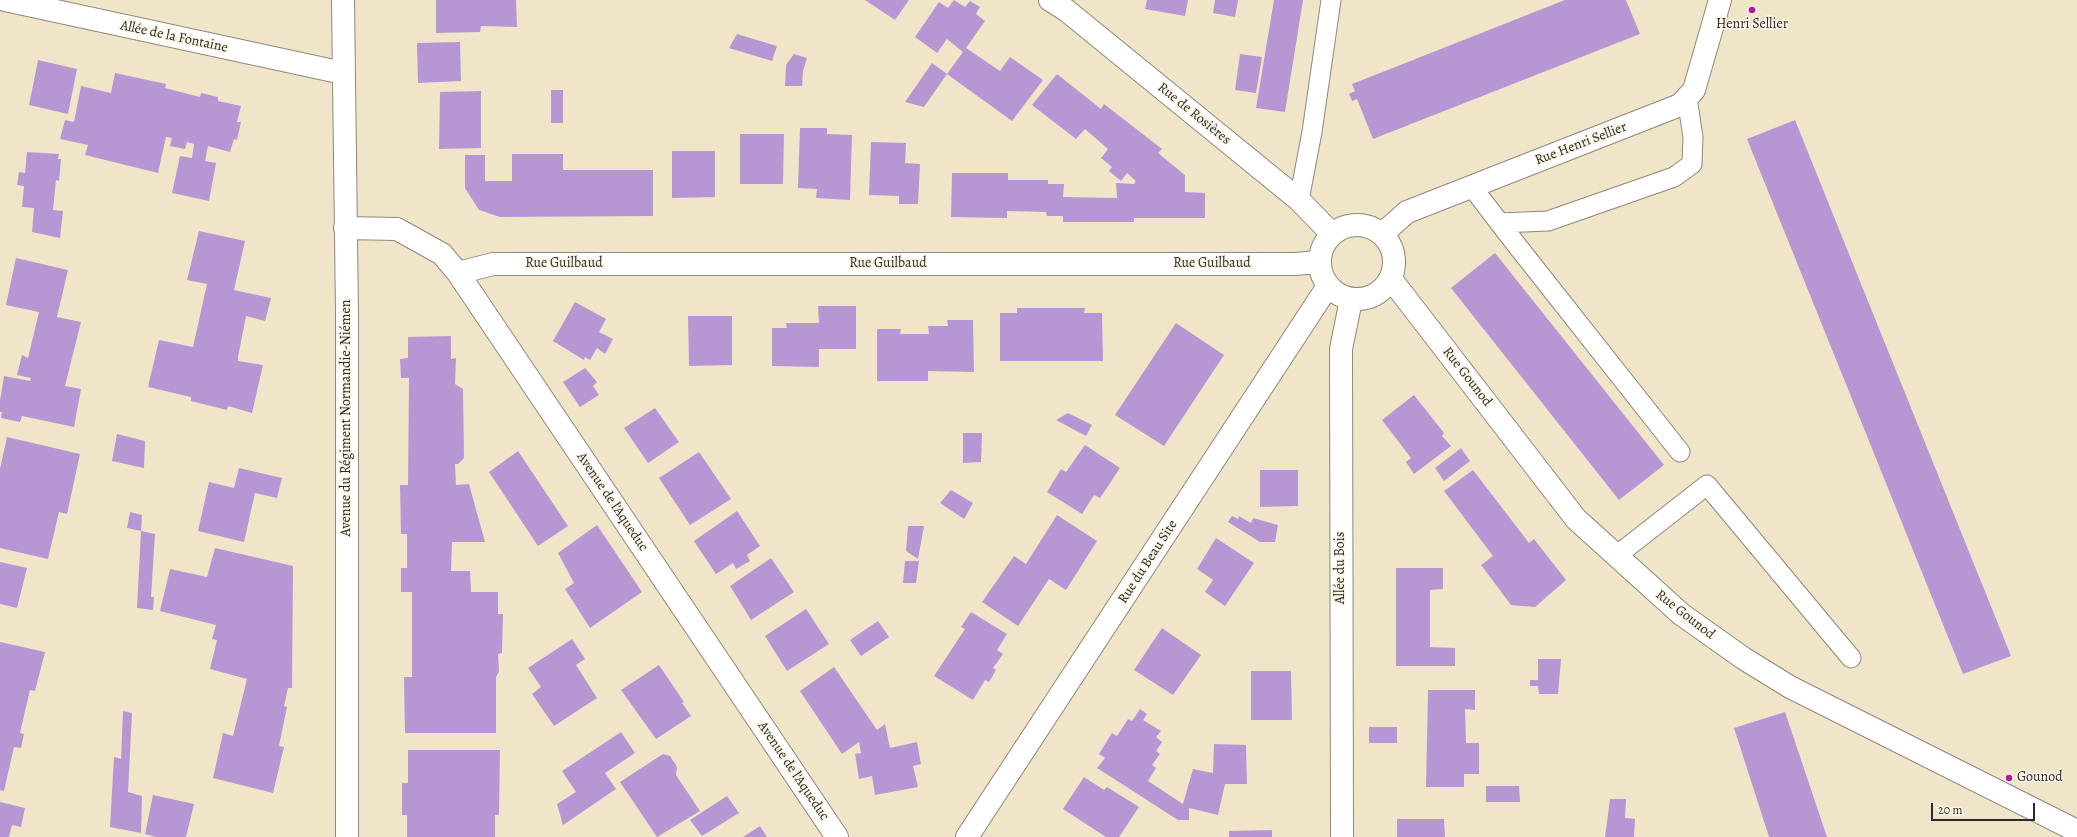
<!DOCTYPE html>
<meta charset="utf-8">
<style>
body{margin:0}
#map{position:relative;width:2077px;height:837px;overflow:hidden;background:#f1e5c9;font-family:Alegreya,serif}
canvas{display:block}
.scale{position:absolute;left:1931px;top:803px;width:104px;height:18px;box-sizing:border-box;border:2px solid #2b2b2b;border-top:0;padding-left:5px;font-size:12px;line-height:14px;white-space:nowrap;color:#2b2b2b;-webkit-text-stroke:3px #fcf5e5;paint-order:stroke}
</style>
<div id="map">
<canvas width="2077" height="837"></canvas>
<div class="scale">20 m</div>
</div>
<script>
const g = document.querySelector('canvas').getContext('2d');
g.lineJoin = 'round';
function paint(path, color) {
  g.fillStyle = color;
  g.fill(path, 'evenodd');
}
function toPath(rows) {
  const path = new Path2D();
  for (const r of rows) {
    if (r.length === 3) {
      path.moveTo(r[0] + r[2], r[1]);
      path.arc(r[0], r[1], r[2], 0, 2 * Math.PI);
      continue;
    }
    path.moveTo(r[0], r[1]);
    for (let i = 2; i < r.length; i += 2) path.lineTo(r[i], r[i + 1]);
  }
  return path;
}
function stroke(path, color, width, dash) {
  g.strokeStyle = color;
  g.lineWidth = width;
  g.lineCap = dash ? 'butt' : 'round';
  g.setLineDash(dash || []);
  g.stroke(path);
}
function write(font, color, halo, rows, align = 'center') {
  g.font = font + ' Alegreya,serif';
  g.lineWidth = 3;
  g.setLineDash([]);
  g.textBaseline = 'middle';
  g.strokeStyle = halo;
  g.fillStyle = color;
  for (const [text, x, y, turn = 0] of rows) {
    g.save();
    g.translate(x, y);
    g.rotate((+turn || 0) * Math.PI / 180);
    g.textAlign = isNaN(turn) ? turn : align;
    if (halo) g.strokeText(text, 0, 0);
    g.fillText(text, 0, 0);
    g.restore();
  }
}
paint(toPath([
 [436,0,516,0,517,27,481,26,480,32,436,33],
 [865,0,909,0,895,20],
 [954,0,965,7,970,1,980,7,976,14,985,21,966,48,1000,71,1010,57,1043,80,1012,121,947,74,924,107,905,102,932,63,947,74,963,52,947,39,937,53,915,37,939,2,948,8],
 [1147,0,1188,0,1185,16,1145,9],
 [1215,0,1238,0,1235,17,1213,13],
 [1274,0,1303,0,1285,112,1256,108],
 [1565,0,1626,0,1640,34,1373,139,1357,99,1352,101,1349,94,1355,91,1352,84],
 [737,34,777,46,772,61,729,48],
 [460,42,461,81,418,83,417,43],
 [794,54,807,58,803,71,802,86,785,86,786,65],
 [1240,54,1262,57,1256,93,1235,90],
 [38,60,77,69,68,114,29,105],
 [115,73,166,84,165,88,200,97,201,93,218,97,218,101,241,106,237,122,241,122,237,140,234,139,230,152,208,146,205,161,216,163,209,201,172,193,180,156,192,158,194,144,187,142,185,149,170,146,172,138,166,137,158,173,85,155,88,145,60,139,65,120,74,122,81,86,111,93],
 [1057,74,1101,109,1104,104,1162,149,1158,153,1185,175,1185,192,1205,193,1205,218,1134,218,1134,222,1063,222,1063,216,1047,216,1046,212,1007,211,1007,218,951,217,952,173,1008,173,1008,180,1048,180,1048,184,1064,184,1063,197,1117,198,1116,183,1134,184,1136,181,1127,173,1121,181,1109,171,1112,167,1101,158,1108,149,1085,129,1076,139,1032,105],
 [551,90,563,90,563,123,551,123],
 [481,91,481,148,439,149,440,92],
 [1795,120,2011,656,1963,674,1747,139],
 [800,128,827,128,827,134,852,135,850,200,816,198,817,189,798,188],
 [740,134,784,134,783,184,740,184],
 [871,142,906,143,905,163,920,164,918,204,899,204,899,196,869,195],
 [672,151,715,151,715,197,672,198],
 [27,152,59,154,58,159,61,159,59,181,56,180,53,210,63,211,60,238,32,232,34,208,22,207,24,186,17,185,19,172,25,173],
 [512,154,563,154,563,170,653,170,653,216,500,217,479,210,465,188,465,155,485,155,485,181,512,181],
 [199,231,245,241,234,290,271,298,265,321,246,316,238,357,238,361,263,365,252,413,228,406,227,410,191,401,191,397,148,387,159,340,193,347,207,284,187,280],
 [1495,253,1664,465,1619,500,1451,288],
 [16,258,68,270,57,317,81,322,65,386,81,389,74,427,22,416,20,422,1,418,2,412,0,412,0,401,4,376,30,381,31,378,17,375,22,355,28,358,39,312,6,305],
 [575,302,606,319,599,332,613,339,605,354,597,348,590,360,585,357,584,360,553,341],
 [818,306,856,306,856,349,819,349,819,367,772,366,772,328,787,328,786,323,819,323],
 [1017,308,1085,308,1084,313,1102,313,1103,361,1000,361,1000,313,1017,313],
 [688,316,732,316,732,365,689,366],
 [947,320,973,320,974,372,928,371,928,381,877,381,877,329,901,329,900,334,929,334,928,326,948,326],
 [1176,323,1224,355,1164,446,1115,415],
 [451,336,451,359,456,358,455,384,463,389,464,458,458,464,455,464,456,485,469,484,485,542,452,542,451,571,470,571,471,592,498,592,498,614,503,614,502,653,498,654,499,671,496,677,496,733,405,733,404,677,412,677,412,592,401,592,401,568,407,568,407,534,401,534,400,485,408,485,409,378,401,378,400,359,408,358,408,337],
 [585,368,597,382,593,386,599,395,580,407,563,382],
 [1414,395,1444,433,1442,436,1451,446,1414,474,1406,462,1411,458,1382,420],
 [655,408,679,442,648,463,624,428],
 [1068,413,1092,425,1086,436,1056,420],
 [963,433,982,433,981,462,963,463],
 [117,434,145,441,144,468,112,461],
 [7,437,80,454,67,514,59,512,48,559,0,548,0,469],
 [1085,445,1120,468,1100,498,1094,495,1082,514,1047,492,1061,469,1066,472],
 [1461,448,1470,461,1444,481,1435,468],
 [518,451,568,526,538,546,489,472],
 [699,452,731,499,690,525,659,478],
 [239,468,282,478,277,498,255,493,244,542,198,531,209,482,234,488],
 [1260,470,1298,470,1298,506,1260,507],
 [1473,470,1529,543,1534,539,1566,580,1535,607,1511,605,1481,565,1493,556,1444,491],
 [951,490,973,503,964,519,940,503],
 [737,511,760,546,747,555,750,561,736,569,733,563,716,574,694,541],
 [130,512,142,515,141,531,127,528],
 [1057,515,1097,541,1066,590,1049,579,1018,626,982,602,1014,556,1026,564],
 [1232,516,1238,519,1239,516,1251,523,1253,518,1278,525,1275,542,1260,542,1228,522],
 [597,525,642,592,590,628,565,589,574,583,558,553],
 [908,526,924,526,918,559,906,551],
 [141,531,155,534,151,597,154,597,153,610,137,608],
 [1216,538,1254,563,1225,606,1205,592,1213,580,1197,569],
 [215,548,293,566,292,688,288,688,284,706,287,707,279,746,284,747,273,793,213,778,223,733,233,736,247,679,210,669,217,640,212,639,216,625,160,611,170,569,207,577],
 [771,558,794,592,751,620,730,586],
 [905,561,919,561,916,583,903,583],
 [0,562,27,568,17,608,0,604],
 [1396,568,1443,568,1443,589,1430,590,1430,647,1455,648,1455,666,1396,666],
 [806,609,829,644,787,671,765,636],
 [971,612,1007,634,997,650,1003,654,993,668,996,670,989,682,985,680,973,700,934,676,965,629,961,627],
 [878,621,889,637,861,656,850,640],
 [1162,628,1201,655,1173,695,1134,670],
 [572,639,585,659,576,665,597,698,554,726,532,694,541,687,528,668],
 [0,642,45,652,35,691,30,690,20,733,24,734,21,748,14,747,4,791,0,790],
 [1538,659,1561,659,1558,694,1539,694,1538,686,1530,686,1530,680,1538,680],
 [659,665,684,702,682,703,691,716,656,739,621,690],
 [834,667,877,730,885,724,890,748,917,742,921,764,913,766,918,787,875,795,872,776,859,779,855,754,861,753,859,742,842,754,800,691],
 [1251,671,1291,671,1292,720,1251,720],
 [1428,690,1475,690,1475,710,1465,709,1466,743,1479,743,1479,774,1464,774,1464,787,1426,787],
 [1140,709,1147,714,1143,720,1161,731,1156,737,1162,742,1156,751,1160,754,1152,765,1156,768,1148,781,1183,804,1193,769,1213,773,1214,744,1246,745,1247,784,1225,784,1218,815,1189,808,1189,820,1178,820,1097,768,1105,758,1099,754,1112,733,1117,736,1128,719,1132,721],
 [123,711,132,713,128,792,142,796,141,833,110,827,114,757,121,759],
 [1785,712,1827,837,1769,837,1734,728],
 [1369,727,1397,727,1397,743,1369,743],
 [621,732,635,753,605,773,616,789,563,825,557,804,576,792,562,771],
 [408,750,500,750,499,815,495,815,495,837,407,837,407,815,402,815,402,783,408,783],
 [663,754,670,756,677,767,676,775,700,811,657,837,620,782],
 [1084,777,1104,790,1107,787,1139,807,1119,837,1106,837,1063,809],
 [1486,786,1519,786,1520,802,1486,802],
 [153,795,194,804,186,837,156,837,145,834],
 [727,796,739,813,702,836,690,820],
 [1610,799,1626,799,1625,818,1635,819,1634,837,1605,837],
 [0,802,25,808,21,827,12,825,9,837,0,837],
 [1397,819,1444,819,1445,837,1397,837],
 [760,826,767,837,743,837],
 [1272,830,1272,837,1229,837,1229,831]
]), '#b797d3');
const service = toPath([
 [1472,187,1515,243,1680,452],
 [1299,200,1312,132,1331,0],
 [1500,223,1548,221,1674,177,1692,164,1693,137,1687,98],
 [1616,556,1707,485,1851,658]
]);
const minor = toPath([
 [5,0,343,73],
 [1050,0,1066,10,1299,200,1332,234],
 [1357,262,37],
 [345,228,397,229,442,254,458,273,837,837],
 [1382,234,1407,212,1680,105,1694,90,1720,0],
 [458,273,493,264,1295,264,1319,262],
 [1391,279,1576,519,1681,614,1743,658,1790,687,2077,831],
 [967,837,1328,286],
 [1342,837,1341,349,1351,300]
]);
const secondary = toPath([
 [343,0,347,313,347,837]
]);
stroke(service, '#8e887a', 21);
stroke(minor, '#8e887a', 24);
stroke(secondary, '#8e887a', 24);
stroke(service, '#fff', 19);
stroke(minor, '#fff', 22);
stroke(secondary, '#fff', 22);
for (const [x, y, r, color] of [
 [1752,10,4,"#b5179e"],
 [2009,778,4,"#b5179e"]
]) {
  const dot = new Path2D();
  dot.arc(x, y, r, 0, 2 * Math.PI);
  g.fillStyle = color;
  g.fill(dot);
  stroke(dot, '#fcf5e5', 1.5);
}
write('14px', '#2b2b2b', '#fcf5e5', [
 ["Henri Sellier",1752,25],
 ["Gounod",2017,778,"left"]
]);
write('14px', '#2b2b2b', '#fcf5e5', [
 ["Allée de la Fontaine",174,37,12],
 ["Rue de Rosières",1194,114,39],
 ["Rue Henri Sellier",1581,144,-21],
 ["Rue Guilbaud",564,264],
 ["Rue Guilbaud",888,264],
 ["Rue Guilbaud",1212,264],
 ["Rue Gounod",1467,377,52],
 ["Avenue du Régiment Normandie-Niémen",347,418,-90],
 ["Avenue de l'Aqueduc",612,502,56],
 ["Rue du Beau Site",1148,562,-57],
 ["Allée du Bois",1341,568,-90],
 ["Rue Gounod",1685,615,38],
 ["Avenue de l'Aqueduc",793,771,56]
]);
</script>
